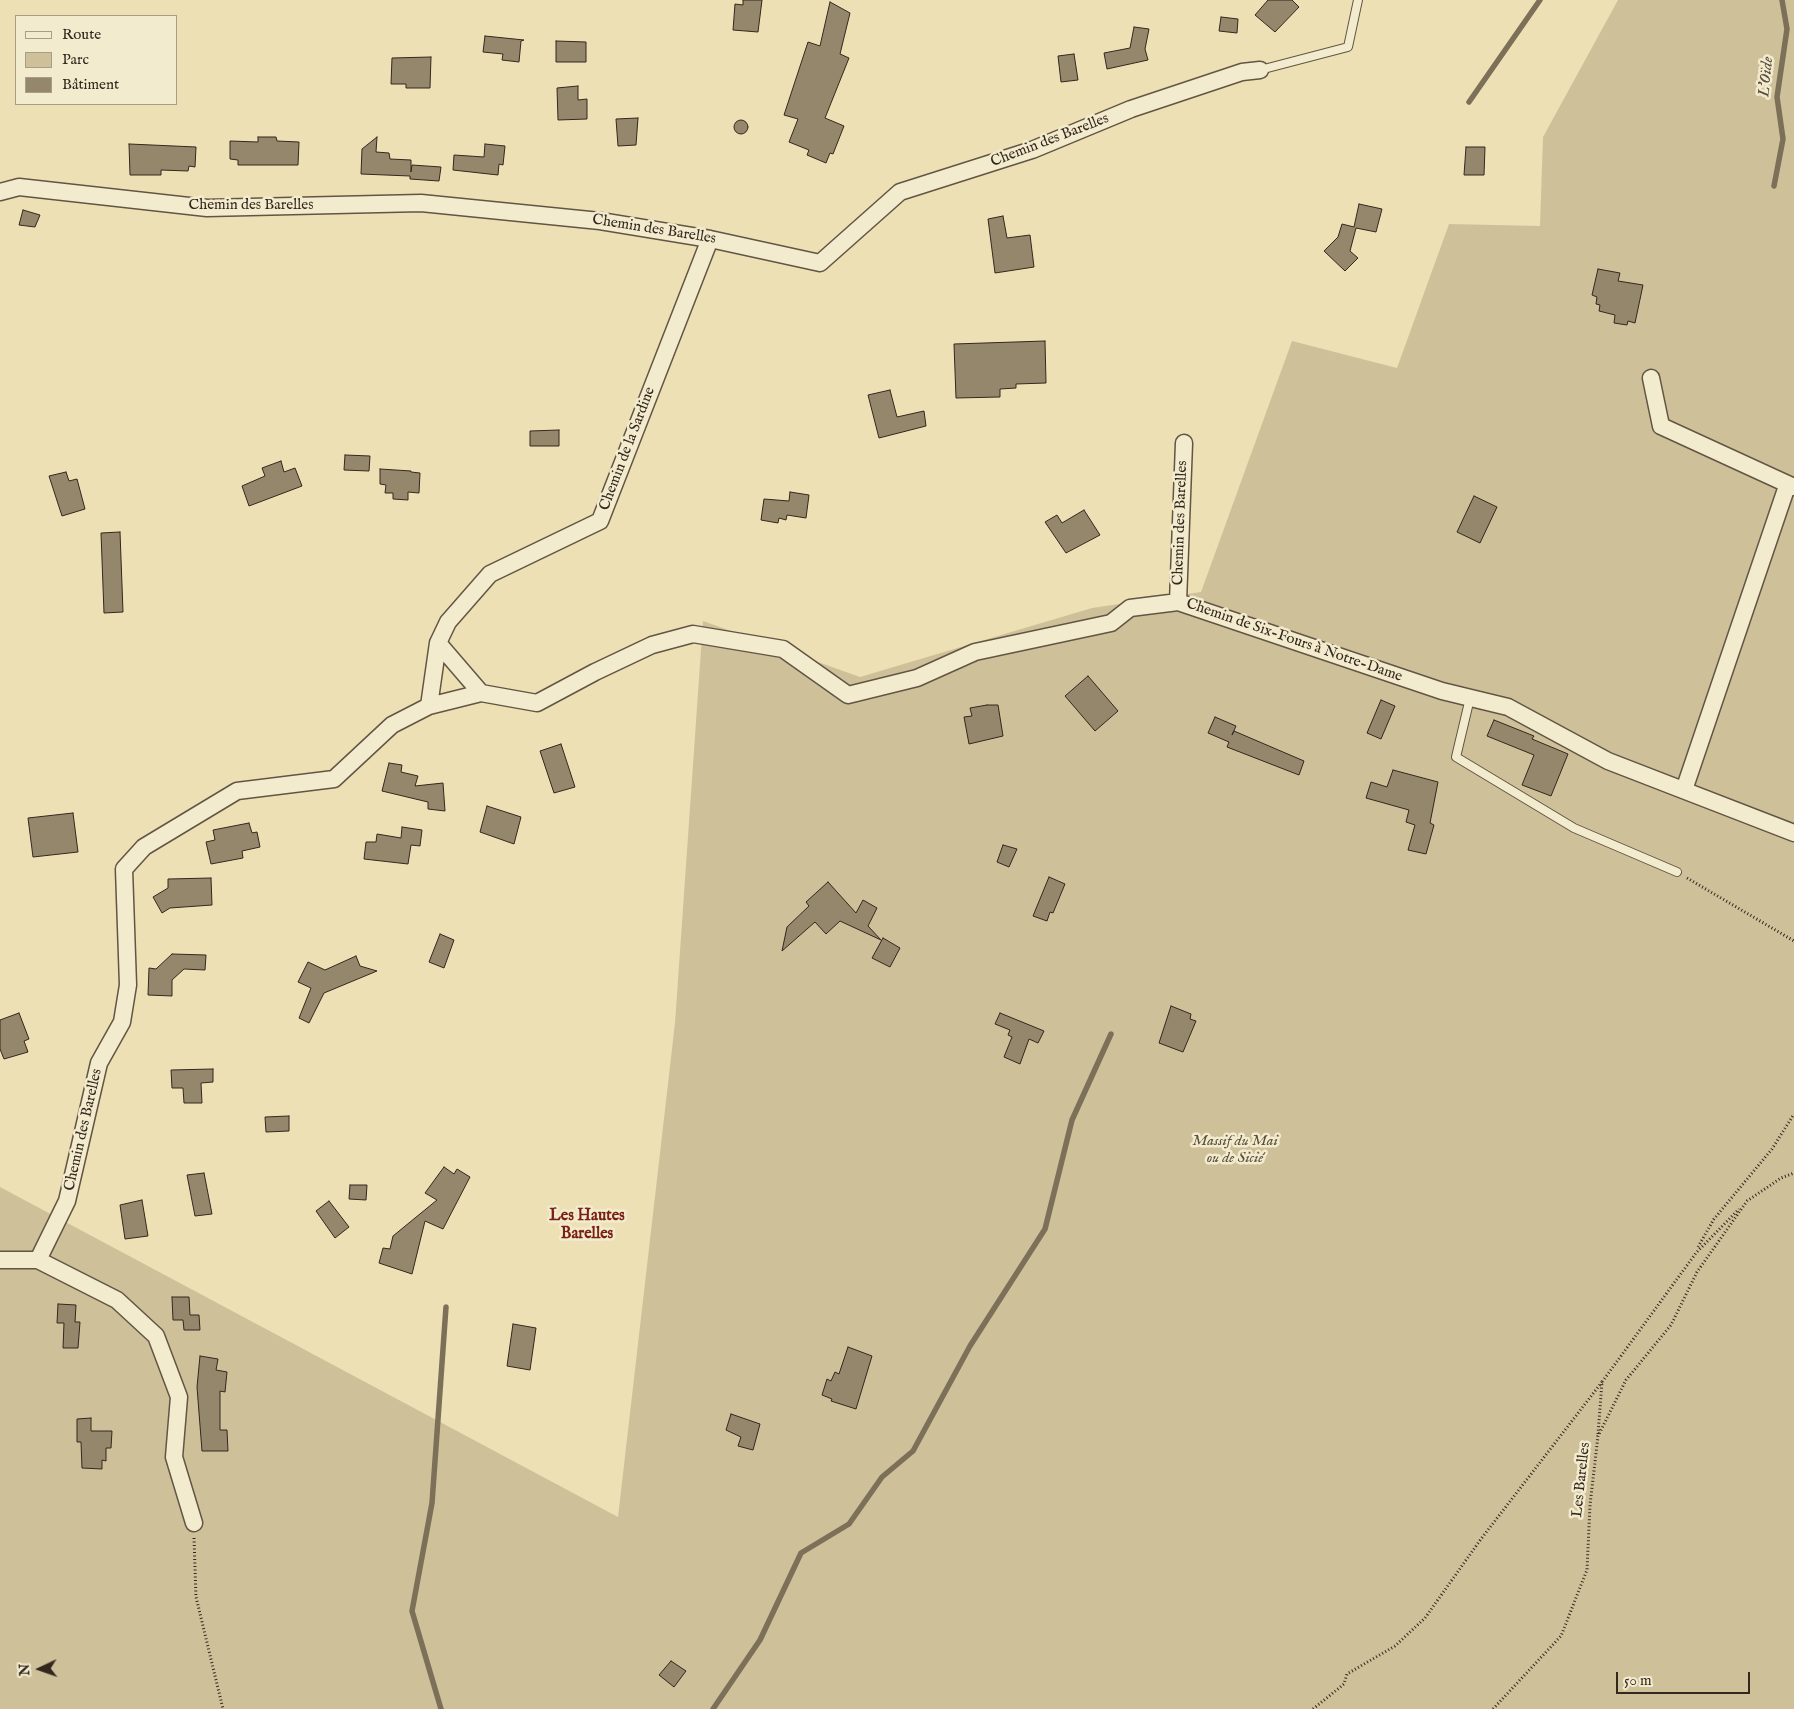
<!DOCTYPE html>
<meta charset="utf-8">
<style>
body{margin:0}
#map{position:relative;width:1794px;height:1709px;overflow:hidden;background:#ede0b4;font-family:"IM FELL English",serif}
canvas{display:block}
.legend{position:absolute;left:15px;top:15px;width:162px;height:90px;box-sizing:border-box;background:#f3ebce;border:1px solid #a79d88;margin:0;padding:6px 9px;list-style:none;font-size:15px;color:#34271e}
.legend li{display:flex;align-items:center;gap:10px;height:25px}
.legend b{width:25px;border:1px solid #a79d88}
.north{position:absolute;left:15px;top:1644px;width:50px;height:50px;-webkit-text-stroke:4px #f3ebce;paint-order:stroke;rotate:267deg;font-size:14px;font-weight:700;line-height:20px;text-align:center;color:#34271e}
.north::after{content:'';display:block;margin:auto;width:18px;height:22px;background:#34271e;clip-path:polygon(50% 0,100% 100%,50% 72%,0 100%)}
.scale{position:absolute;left:1616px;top:1672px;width:134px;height:22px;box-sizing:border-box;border:2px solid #34271e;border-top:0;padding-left:6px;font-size:15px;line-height:18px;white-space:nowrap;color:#34271e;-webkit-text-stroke:4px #f3ebce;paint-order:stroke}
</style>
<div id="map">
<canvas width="1794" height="1709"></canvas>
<ul class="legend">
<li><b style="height:6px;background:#f3ebce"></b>Route</li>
<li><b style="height:14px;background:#cec19a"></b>Parc</li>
<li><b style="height:14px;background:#94876c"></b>Bâtiment</li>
</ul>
<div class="north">N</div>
<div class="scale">50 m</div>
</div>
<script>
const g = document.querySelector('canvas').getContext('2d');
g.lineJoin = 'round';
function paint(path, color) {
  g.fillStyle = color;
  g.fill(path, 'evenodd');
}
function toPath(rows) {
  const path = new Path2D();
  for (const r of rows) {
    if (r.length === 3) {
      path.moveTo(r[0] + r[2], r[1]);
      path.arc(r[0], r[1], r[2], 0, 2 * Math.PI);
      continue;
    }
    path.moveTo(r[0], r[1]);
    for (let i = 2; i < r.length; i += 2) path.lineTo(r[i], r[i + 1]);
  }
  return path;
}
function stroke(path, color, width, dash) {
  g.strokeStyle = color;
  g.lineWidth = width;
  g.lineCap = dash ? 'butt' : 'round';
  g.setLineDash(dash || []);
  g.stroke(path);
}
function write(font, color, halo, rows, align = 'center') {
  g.font = font + ' "IM FELL English",serif';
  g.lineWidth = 5;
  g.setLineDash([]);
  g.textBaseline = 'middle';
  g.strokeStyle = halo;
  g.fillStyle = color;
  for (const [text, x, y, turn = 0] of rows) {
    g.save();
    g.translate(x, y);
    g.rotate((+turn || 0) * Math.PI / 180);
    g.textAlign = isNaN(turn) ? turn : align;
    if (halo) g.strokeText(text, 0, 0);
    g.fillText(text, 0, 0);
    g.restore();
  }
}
paint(toPath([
 [1618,0,1794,0,1794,1709,0,1709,0,1187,618,1517,675,1023,703,621,860,677,1092,608,1201,592,1292,341,1397,368,1449,224,1540,226,1543,137]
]), '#cec19a');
stroke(toPath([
 [1469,102,1540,0],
 [1774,186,1783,139,1777,97,1787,29,1782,0],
 [441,1709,412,1611,432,1503,446,1307],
 [713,1709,760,1640,801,1553,849,1524,882,1477,913,1451,970,1346,1045,1229,1072,1120,1111,1034]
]), '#7d7059', 5.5);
const building = toPath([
 [743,0,762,0,758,32,733,30,735,4,743,5,743,0],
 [1268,0,1292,0,1299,7,1275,32,1255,15,1268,0],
 [830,2,850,13,840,54,849,58,825,118,844,126,833,154,830,153,826,163,807,155,809,150,789,142,798,119,784,115,808,42,820,46,830,2],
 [1221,17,1238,19,1237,33,1219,31,1221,17],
 [1134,27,1149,29,1145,49,1148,60,1107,69,1104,53,1130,48,1134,27],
 [485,36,524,40,521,41,519,62,502,60,503,54,483,52,485,36],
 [556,41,586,42,586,62,556,62,556,41],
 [1074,54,1078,80,1061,82,1058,56,1074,54],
 [431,57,430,88,406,88,406,84,391,84,392,58,431,57],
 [578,86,578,100,587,99,587,119,558,120,557,88,578,86],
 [638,118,636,145,618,146,616,119,638,118],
 [741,127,7],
 [258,137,276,137,277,141,299,142,298,165,238,165,238,160,230,159,230,141,258,142,258,137],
 [377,137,376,152,389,153,390,159,411,160,411,172,412,165,441,167,439,181,410,179,410,176,361,174,362,149,377,137],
 [129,144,196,147,195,167,189,166,188,171,161,170,161,175,130,175,129,144],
 [485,144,505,146,503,165,499,164,498,175,453,170,454,155,484,157,485,144],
 [1466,147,1485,147,1484,175,1464,175,1466,147],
 [1359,204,1382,209,1376,232,1356,228,1350,251,1358,258,1345,271,1324,251,1338,237,1342,224,1354,227,1359,204],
 [23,210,40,215,35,227,19,225,23,210],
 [1003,216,1007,238,1030,235,1034,267,995,273,988,219,1003,216],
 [1598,269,1620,273,1618,281,1643,285,1635,323,1628,321,1627,325,1614,323,1615,315,1599,311,1600,305,1596,304,1597,297,1592,295,1598,269],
 [1045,341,1046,383,1016,384,1016,388,1000,389,1000,397,956,398,954,344,1045,341],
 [890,390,897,417,924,411,926,426,879,438,868,395,890,390],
 [559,430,559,446,530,446,530,431,559,430],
 [345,455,370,456,369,471,344,470,345,455],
 [281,461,284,472,295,468,302,486,249,506,242,486,265,476,262,468,281,461],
 [380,469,411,471,411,472,420,473,419,493,408,492,408,500,393,499,393,493,385,493,386,485,380,484,380,469],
 [66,472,69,481,77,479,85,509,62,516,49,476,66,472],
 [790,492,809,495,806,518,787,515,786,520,779,518,778,523,761,520,764,499,789,501,790,492],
 [1474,496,1497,507,1480,543,1457,532,1474,496],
 [1084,510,1100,535,1066,553,1045,522,1057,515,1062,523,1084,510],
 [120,532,123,612,104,613,101,533,120,532],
 [1088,676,1118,711,1095,731,1065,696,1088,676],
 [1381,700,1395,706,1381,739,1367,733,1381,700],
 [987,705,998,705,1003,736,969,744,964,717,972,716,970,708,987,705],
 [1215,717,1236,726,1232,735,1234,731,1304,761,1299,775,1227,747,1229,742,1208,733,1215,717],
 [1494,720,1534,736,1532,739,1568,754,1551,796,1522,785,1534,755,1487,736,1494,720],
 [561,744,575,787,554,793,540,751,561,744],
 [389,763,402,765,401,772,418,776,415,786,443,783,445,811,428,809,428,802,382,791,389,763],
 [1393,770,1438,782,1430,823,1434,825,1426,854,1408,850,1415,825,1406,822,1409,810,1366,798,1371,782,1387,787,1393,770],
 [487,806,521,817,514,844,480,832,487,806],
 [73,813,78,852,33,857,28,818,73,813],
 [249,823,252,833,257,832,260,847,242,851,243,858,211,864,206,842,215,840,213,830,249,823],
 [402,827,422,830,420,846,411,845,408,864,364,859,366,842,376,842,377,834,401,838,402,827],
 [1003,845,1017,849,1009,867,997,862,1003,845],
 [1049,877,1065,884,1053,913,1050,912,1047,921,1033,916,1049,877],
 [211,878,212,905,170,908,162,913,153,897,168,888,168,879,211,878],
 [828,882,856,913,863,900,877,908,868,926,881,940,840,921,826,934,815,922,782,951,787,927,809,906,806,902,828,882],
 [440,934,454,940,444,968,429,962,440,934],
 [883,938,900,948,890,967,872,958,883,938],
 [172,954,206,955,205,970,184,969,172,980,172,996,148,995,149,968,156,969,172,954],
 [356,956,360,966,377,971,324,993,309,1023,299,1018,311,988,298,982,308,962,325,970,356,956],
 [1171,1006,1191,1014,1190,1019,1196,1021,1183,1052,1159,1043,1171,1006],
 [19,1013,29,1039,24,1041,28,1052,4,1059,0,1049,0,1020,19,1013],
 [1000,1013,1044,1031,1038,1043,1029,1039,1020,1064,1004,1057,1012,1037,1008,1035,1010,1030,995,1024,1000,1013],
 [213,1069,213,1082,201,1083,202,1103,184,1103,183,1088,172,1088,171,1070,213,1069],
 [289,1116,289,1131,266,1132,265,1117,289,1116],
 [444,1167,454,1174,457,1169,470,1177,443,1229,425,1221,412,1274,379,1263,383,1248,390,1249,393,1236,437,1200,425,1193,444,1167],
 [204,1173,212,1214,195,1216,187,1175,204,1173],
 [350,1185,367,1185,366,1200,349,1199,350,1185],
 [142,1200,148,1236,125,1239,120,1205,142,1200],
 [329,1201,349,1227,335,1238,316,1211,329,1201],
 [172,1297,189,1297,190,1315,199,1315,200,1330,184,1330,183,1320,173,1320,172,1297],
 [58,1304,76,1305,75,1322,80,1322,78,1348,63,1348,64,1323,57,1323,58,1304],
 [513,1324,536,1328,530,1370,507,1366,513,1324],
 [848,1347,872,1356,856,1409,831,1401,832,1399,822,1395,827,1379,831,1381,835,1372,839,1374,848,1347],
 [200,1356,218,1359,216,1370,227,1372,225,1392,220,1391,220,1430,227,1430,228,1451,202,1451,197,1387,200,1356],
 [731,1414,760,1424,753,1450,738,1446,741,1437,726,1430,731,1414],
 [91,1418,91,1431,112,1431,111,1448,106,1448,106,1461,102,1460,102,1469,82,1468,81,1442,77,1442,77,1419,91,1418],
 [671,1661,686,1671,674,1687,659,1675,671,1661]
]);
paint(building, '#94876c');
stroke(building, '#34271e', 1);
const service = toPath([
 [1260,70,1348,47,1358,0],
 [1470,698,1456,757,1574,828,1677,872]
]);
const minor = toPath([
 [0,192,19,187,207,208,421,203,600,221,710,239,820,263,900,192,1032,150,1131,109,1242,72,1260,70],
 [1651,378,1661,426,1794,487],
 [1178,602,1184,443],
 [438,643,481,693,429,706,438,643,448,622,490,574,600,521,710,239],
 [481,693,537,703,595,672,652,645,693,634,783,649,848,695,917,678,975,652,1111,623,1130,608,1178,602,1442,691,1508,707,1608,761,1794,833],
 [1684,790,1787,486],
 [0,1260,38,1260,67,1201,99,1063,122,1022,128,985,124,869,144,847,237,791,334,779,392,725,429,706],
 [38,1260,117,1300,156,1336,179,1397,174,1457,194,1523]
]);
stroke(service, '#625544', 10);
stroke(minor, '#625544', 19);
stroke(toPath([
 [1687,878,1794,941],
 [1698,1247,1714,1219,1772,1149,1794,1114],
 [1598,1434,1602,1382,1696,1253,1739,1209],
 [194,1538,196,1597,223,1709],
 [1313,1709,1344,1684,1347,1674,1395,1646,1425,1618,1481,1539,1602,1382],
 [1493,1709,1561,1636,1587,1570,1590,1505,1598,1436,1626,1380,1671,1325,1697,1272,1747,1201,1781,1178,1794,1173]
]), '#34271e', 3, [1, 2.5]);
stroke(service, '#f3ebce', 8);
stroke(minor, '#f3ebce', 16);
write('15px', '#34271e', '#f3ebce', [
 ["Chemin des Barelles",1050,141,-21],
 ["Chemin des Barelles",251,206],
 ["Chemin des Barelles",654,230,9],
 ["Chemin de la Sardine",628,449,-69],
 ["Chemin des Barelles",1181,523,-88],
 ["Chemin de Six-Fours à Notre-Dame",1294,641,19],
 ["Chemin des Barelles",84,1130,-77],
 ["Les Barelles",1582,1480,-84]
]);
write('italic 15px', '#5a4e3d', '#f3ebce', [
 ["Massif du Mai",1235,1142],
 ["ou de Sicié",1235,1159]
]);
write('italic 16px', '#594c3c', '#f3ebce', [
 ["L'Oïde",1767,77,-84]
]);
write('bold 16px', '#7a1f14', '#f3ebce', [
 ["Les Hautes",587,1217],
 ["Barelles",587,1235]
]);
</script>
